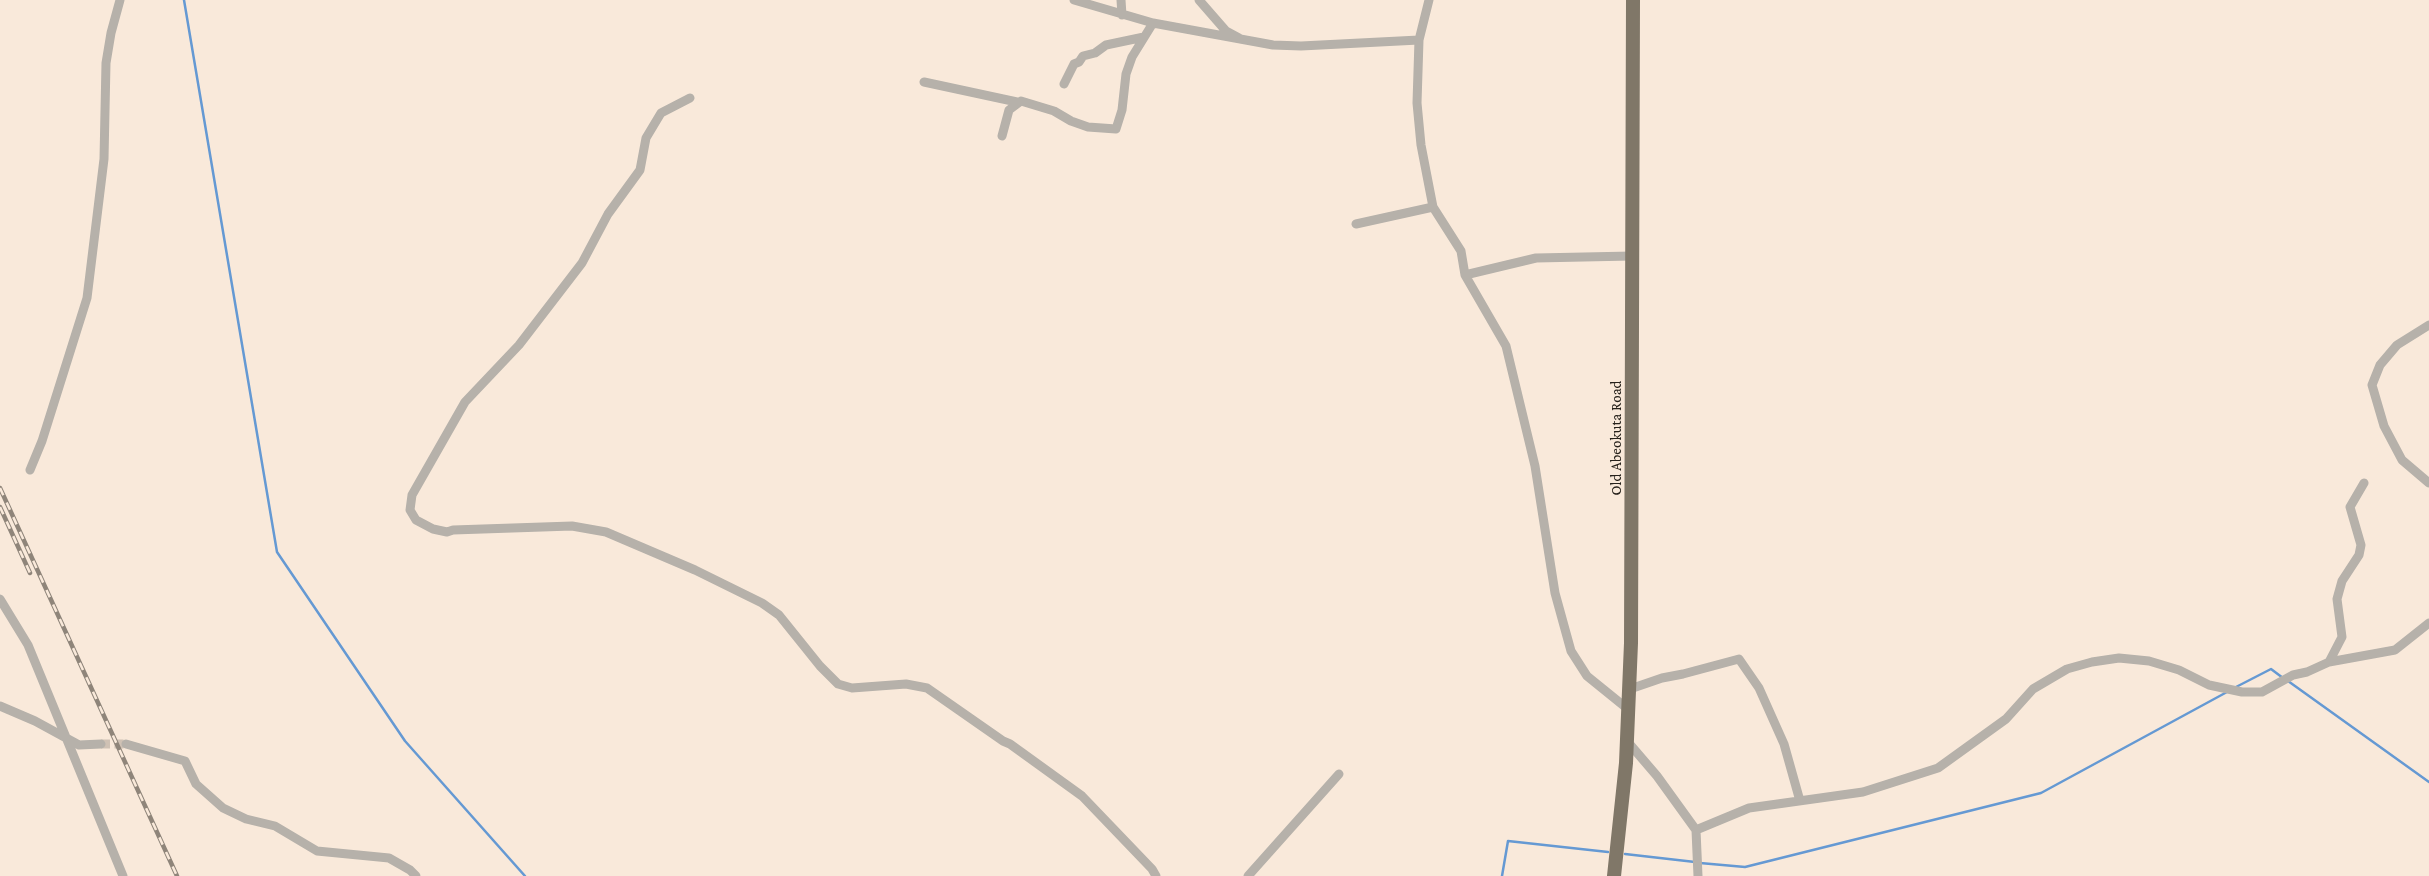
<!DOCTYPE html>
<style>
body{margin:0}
canvas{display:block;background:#f9e9da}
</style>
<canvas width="2429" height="876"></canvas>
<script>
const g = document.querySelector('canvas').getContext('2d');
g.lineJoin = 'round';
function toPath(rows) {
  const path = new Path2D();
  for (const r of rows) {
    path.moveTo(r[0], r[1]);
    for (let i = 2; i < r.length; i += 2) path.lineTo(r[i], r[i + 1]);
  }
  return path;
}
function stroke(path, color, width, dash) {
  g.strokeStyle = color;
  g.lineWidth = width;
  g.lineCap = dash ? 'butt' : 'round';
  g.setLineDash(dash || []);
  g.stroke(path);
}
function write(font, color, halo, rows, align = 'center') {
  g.font = font + ' "Crimson Pro",serif';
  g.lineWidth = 5;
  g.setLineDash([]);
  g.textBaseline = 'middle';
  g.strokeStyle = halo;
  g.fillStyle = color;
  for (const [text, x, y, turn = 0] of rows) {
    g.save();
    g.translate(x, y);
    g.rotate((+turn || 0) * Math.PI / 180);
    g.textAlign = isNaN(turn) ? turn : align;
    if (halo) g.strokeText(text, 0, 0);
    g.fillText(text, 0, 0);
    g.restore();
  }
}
stroke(toPath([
 [184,0,277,552,405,741,525,876],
 [2288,681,2429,782],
 [2236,687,2271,669,2283,678],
 [1625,854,1695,862],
 [1700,863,1745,867,2041,793,2227,692],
 [1502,876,1508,841,1608,852]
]), '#6599d3', 2.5);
stroke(toPath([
 [101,744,126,744]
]), '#cfc1b4', 9, [9, 4.5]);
stroke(toPath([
 [1074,0,1153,23,1273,45,1301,46,1419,40],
 [1121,0,1122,15],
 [1199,0,1226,31,1239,38],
 [1429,0,1419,40,1417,103,1421,145,1433,207,1461,251,1465,275,1506,346,1535,466,1555,593,1571,651,1587,676,1629,710],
 [924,82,1017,102],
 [1064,84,1074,64,1079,62,1083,56,1095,53,1106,45,1144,37],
 [690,98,661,113,646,138,640,170,608,214,582,263,519,345,465,402,412,495,410,510,416,520,433,529,447,532,453,530,572,526,606,532,695,570,762,603,779,615,820,666,838,684,852,688,906,684,927,688,1003,741,1010,744,1082,796,1152,869,1156,876],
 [1002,136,1009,110,1021,101,1054,111,1071,121,1088,127,1116,129,1122,110,1126,74,1132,57,1153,23],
 [1356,224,1433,207],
 [1465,275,1536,258,1632,256],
 [2429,325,2397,345,2380,365,2372,385,2384,426,2402,460,2429,483],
 [30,470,42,441,87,298,104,159,106,63,111,33,120,0],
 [0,599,28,645,123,876],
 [2329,662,2342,637,2337,599,2342,581,2359,555,2361,545,2350,507,2364,483],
 [1630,689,1662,678,1683,674,1739,659,1759,688,1784,744,1800,801],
 [0,706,35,721,79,745,101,744],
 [1627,741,1657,776,1696,830,1698,876],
 [126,744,185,761,196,784,223,808,246,819,275,826,317,851,389,858,410,870,416,876],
 [1696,830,1749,808,1863,792,1938,768,2006,719,2033,689,2067,669,2092,662,2119,658,2149,661,2179,670,2209,685,2242,692,2262,692,2293,675,2307,672,2329,662,2395,650,2429,623],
 [1248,876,1339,774]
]), '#b6b1aa', 9);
stroke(toPath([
 [1614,876,1626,763,1631,643,1633,0]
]), '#807768', 14);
const rail = toPath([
 [0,488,177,876],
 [0,507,30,573]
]);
stroke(rail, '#8f857a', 4.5);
stroke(rail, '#f9e9da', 2.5, [8]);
write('15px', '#26211b', '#f9e9da', [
 ["Old Abeokuta Road",1616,438,-90]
]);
</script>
